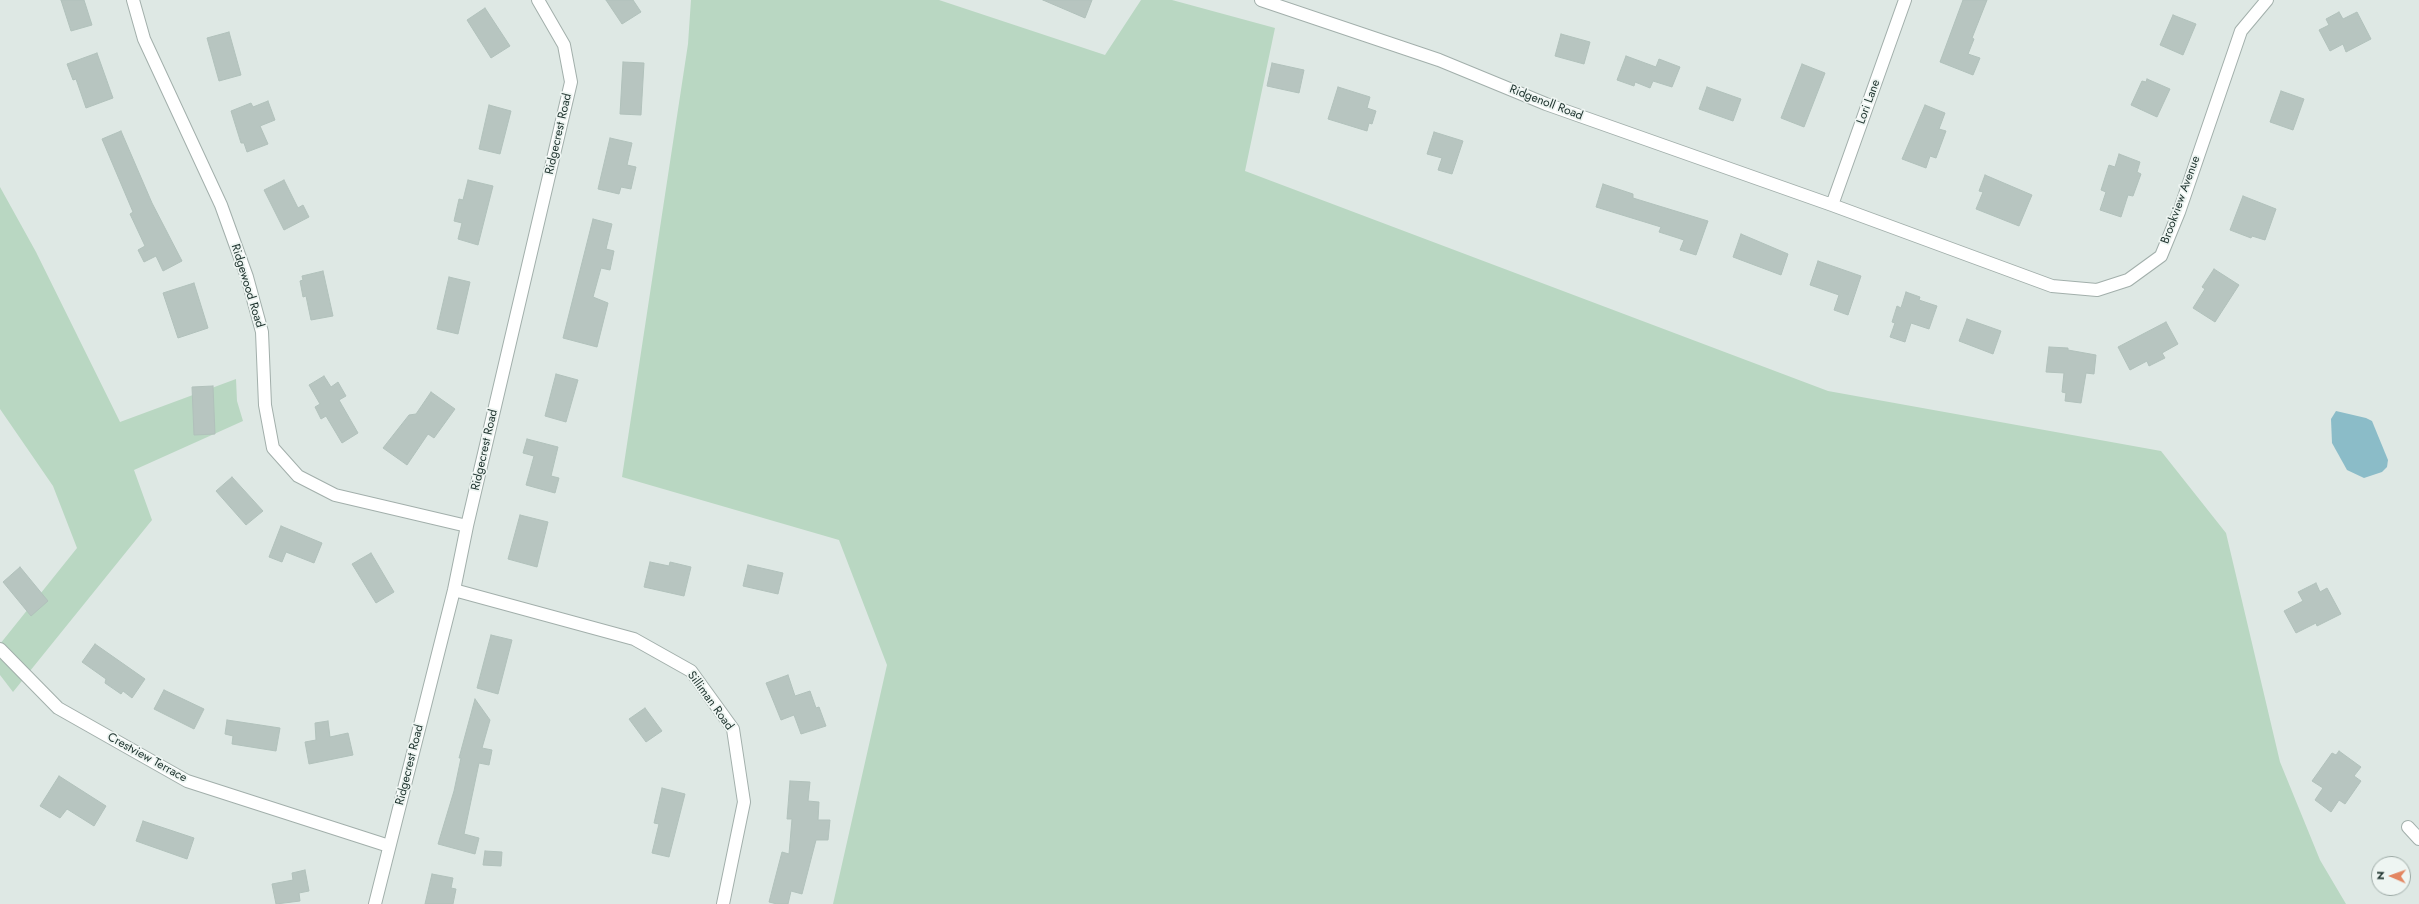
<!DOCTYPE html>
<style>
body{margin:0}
#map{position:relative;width:2419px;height:904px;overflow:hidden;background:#dee8e4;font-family:Jost,sans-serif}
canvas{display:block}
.north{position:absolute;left:2371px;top:856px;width:40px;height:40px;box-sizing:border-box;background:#eef5f2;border:1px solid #9ca9a5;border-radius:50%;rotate:272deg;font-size:11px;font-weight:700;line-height:16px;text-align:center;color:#213631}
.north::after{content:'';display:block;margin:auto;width:14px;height:18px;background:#e38661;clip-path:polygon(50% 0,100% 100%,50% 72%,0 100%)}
</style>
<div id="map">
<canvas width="2419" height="904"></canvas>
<div class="north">N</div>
</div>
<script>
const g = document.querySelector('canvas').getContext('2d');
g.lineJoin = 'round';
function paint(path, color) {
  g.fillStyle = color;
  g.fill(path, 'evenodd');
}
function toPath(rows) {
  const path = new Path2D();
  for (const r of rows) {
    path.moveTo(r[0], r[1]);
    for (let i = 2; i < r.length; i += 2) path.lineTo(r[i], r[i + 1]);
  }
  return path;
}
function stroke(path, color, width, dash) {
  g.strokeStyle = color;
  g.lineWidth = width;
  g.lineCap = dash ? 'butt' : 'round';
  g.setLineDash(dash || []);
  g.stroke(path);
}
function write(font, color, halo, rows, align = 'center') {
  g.font = font + ' Jost,sans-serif';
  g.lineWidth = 3.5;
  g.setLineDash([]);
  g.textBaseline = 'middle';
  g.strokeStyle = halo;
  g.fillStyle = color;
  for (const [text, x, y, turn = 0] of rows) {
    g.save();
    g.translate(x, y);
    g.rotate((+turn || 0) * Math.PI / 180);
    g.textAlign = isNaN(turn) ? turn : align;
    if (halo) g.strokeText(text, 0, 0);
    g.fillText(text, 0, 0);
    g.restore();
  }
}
paint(toPath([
 [691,0,939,0,1105,55,1141,0,1172,0,1275,28,1245,171,1828,391,2161,451,2226,533,2280,762,2320,860,2346,904,833,904,887,665,839,540,622,477,688,44],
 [0,187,36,252,120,422,236,379,237,401,243,421,134,470,152,520,13,692,0,675,0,644,77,548,53,486,0,409]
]), '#b9d7c2');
paint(toPath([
 [2336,411,2366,418,2372,421,2388,460,2387,467,2382,472,2364,478,2347,470,2332,443,2331,419]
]), '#8bbcc8');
const building = toPath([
 [61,0,84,0,92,25,71,31,61,0],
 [606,0,633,0,641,12,622,24,606,0],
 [1043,0,1092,0,1085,18,1043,0],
 [1963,0,1987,0,1972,38,1974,39,1968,54,1980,58,1973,75,1940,62,1963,0],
 [485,8,510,46,491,58,467,20,485,8],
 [2339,12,2343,19,2357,12,2371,39,2346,52,2343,44,2330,51,2319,30,2329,25,2326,19,2339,12],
 [2173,15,2196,24,2183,55,2160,45,2173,15],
 [229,32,241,75,219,81,207,38,229,32],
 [1561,34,1590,42,1584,64,1555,56,1561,34],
 [97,53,113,98,86,108,76,79,73,80,67,64,97,53],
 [1626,56,1656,67,1659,59,1680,67,1672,87,1653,81,1650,88,1635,82,1634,86,1617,80,1626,56],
 [623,62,644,63,641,115,620,114,623,62],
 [1272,63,1304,70,1299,93,1267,86,1272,63],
 [1802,64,1825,73,1804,127,1781,118,1802,64],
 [2147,79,2170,89,2157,117,2131,105,2142,81,2146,82,2147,79],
 [1338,87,1370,97,1367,108,1376,111,1372,124,1369,123,1367,131,1328,119,1338,87],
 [1707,87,1741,99,1733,121,1699,109,1707,87],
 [2281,91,2304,99,2293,130,2270,122,2281,91],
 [268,101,275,120,260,126,268,144,247,152,244,143,241,143,231,111,251,103,253,107,268,101],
 [489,105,511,111,500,154,479,149,489,105],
 [1925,105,1945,113,1939,129,1946,131,1936,158,1930,156,1926,168,1902,159,1925,105],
 [121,131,152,203,182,261,163,271,156,256,144,262,138,250,145,246,130,214,133,212,102,139,121,131],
 [1434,132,1463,141,1452,174,1438,170,1442,158,1427,154,1434,132],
 [610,138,632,143,627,165,636,167,631,189,621,187,619,194,598,189,610,138],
 [2119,154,2140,162,2137,172,2141,174,2133,196,2128,195,2121,217,2100,210,2106,192,2101,190,2109,165,2115,167,2119,154],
 [1985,175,2032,195,2019,226,1976,209,1983,192,1979,191,1985,175],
 [284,180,298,208,303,205,309,217,284,230,264,190,284,180],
 [468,180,493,186,478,245,458,239,462,223,454,221,459,199,463,200,468,180],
 [1603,184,1633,194,1633,198,1708,221,1696,255,1680,250,1684,240,1659,232,1661,227,1596,207,1603,184],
 [2243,196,2276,209,2265,240,2252,236,2251,238,2230,230,2243,196],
 [593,219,612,224,606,249,614,251,610,270,601,268,593,297,608,303,597,347,563,338,593,219],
 [1741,234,1788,254,1781,275,1733,257,1741,234],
 [1818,261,1861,276,1848,315,1834,310,1839,295,1810,285,1818,261],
 [2214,269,2239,285,2215,322,2193,308,2205,289,2202,287,2214,269],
 [323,271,333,316,311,320,306,296,303,297,300,281,303,280,302,276,323,271],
 [449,277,470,282,458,334,437,329,449,277],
 [194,283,208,328,178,338,163,293,194,283],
 [1906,292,1920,297,1919,300,1937,306,1929,329,1911,323,1905,342,1890,337,1895,323,1892,322,1897,306,1901,308,1906,292],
 [1967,319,2001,331,1993,354,1959,341,1967,319],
 [2166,322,2178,344,2162,353,2165,358,2149,366,2147,361,2130,370,2118,347,2166,322],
 [2049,347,2068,348,2068,350,2096,355,2094,374,2086,373,2081,403,2065,401,2066,393,2062,392,2064,373,2046,372,2049,347],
 [556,374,578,380,566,422,545,416,556,374],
 [324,376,331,387,338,382,346,396,339,400,358,433,342,443,326,416,321,419,315,407,320,404,309,385,324,376],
 [213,386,215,434,194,435,192,387,213,386],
 [431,392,455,409,434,438,428,434,407,465,383,448,409,415,416,414,431,392],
 [527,439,558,447,551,476,559,478,555,493,526,485,534,456,523,453,527,439],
 [232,477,263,511,246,525,216,491,232,477],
 [520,515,548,522,537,567,508,559,520,515],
 [281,526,322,543,314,563,286,552,282,562,269,557,281,526],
 [371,553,394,592,376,603,352,564,371,553],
 [650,562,669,566,670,562,691,567,684,596,644,587,650,562],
 [748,565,783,573,778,594,743,586,748,565],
 [20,567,48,601,31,616,3,582,20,567],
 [2316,583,2320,592,2327,588,2341,614,2317,626,2316,623,2296,633,2284,611,2303,601,2298,592,2316,583],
 [491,635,512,640,498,694,477,688,491,635],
 [95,644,145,679,132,698,123,691,121,694,105,683,106,679,82,662,95,644],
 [788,675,795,696,810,691,816,708,819,707,826,726,801,734,794,715,781,720,766,683,788,675],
 [164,690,204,709,194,729,154,709,164,690],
 [475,699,490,720,482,748,492,750,489,765,479,763,464,834,479,838,475,854,438,844,454,791,461,758,459,758,475,699],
 [645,708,662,731,646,742,629,719,645,708],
 [227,720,280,728,276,751,232,744,233,736,225,734,227,720],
 [328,721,330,737,348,733,353,755,309,764,305,742,316,740,315,723,328,721],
 [2339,751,2361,767,2354,776,2361,781,2345,804,2339,800,2331,812,2315,800,2323,788,2312,781,2332,753,2336,755,2339,751],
 [59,776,106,806,94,826,67,809,60,818,40,806,59,776],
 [790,781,810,782,808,801,819,802,818,820,830,820,828,840,816,840,802,894,791,891,788,904,777,904,769,902,782,852,789,854,792,819,787,819,790,781],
 [662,788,685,794,669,857,652,853,659,824,654,823,662,788],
 [143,821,194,838,187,859,136,841,143,821],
 [485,851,502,852,501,866,483,865,485,851],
 [305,870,309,891,299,893,300,901,276,904,272,884,293,880,292,873,305,870],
 [432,874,453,878,451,888,456,889,453,904,425,904,432,874]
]);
paint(building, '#b7c5c0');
stroke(building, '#b1c1bb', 1);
const street = toPath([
 [133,0,144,39,221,205,247,277,262,332,265,405,273,448,298,476,335,495,467,526],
 [1261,0,1439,60,1546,104,1832,205,2052,286,2097,290,2128,280,2161,256,2179,212,2241,31,2267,0],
 [1832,205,1905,0],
 [454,590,634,639,691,671,733,729,744,802,723,904],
 [0,649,58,708,187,781,389,846],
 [2408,827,2419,839],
 [375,904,454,590,467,526,571,82,564,45,538,0]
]);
stroke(street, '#a2afab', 14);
stroke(street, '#fff', 12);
write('12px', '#213631', '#eef5f2', [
 ["Lori Lane",1869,102,-70],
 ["Ridgenoll Road",1546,103,21],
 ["Ridgecrest Road",559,134,-77],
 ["Brookview Avenue",2181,200,-70],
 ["Ridgewood Road",247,286,73],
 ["Ridgecrest Road",485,450,-77],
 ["Silliman Road",710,701,54],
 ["Crestview Terrace",147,758,29],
 ["Ridgecrest Road",410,765,-76]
]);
</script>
